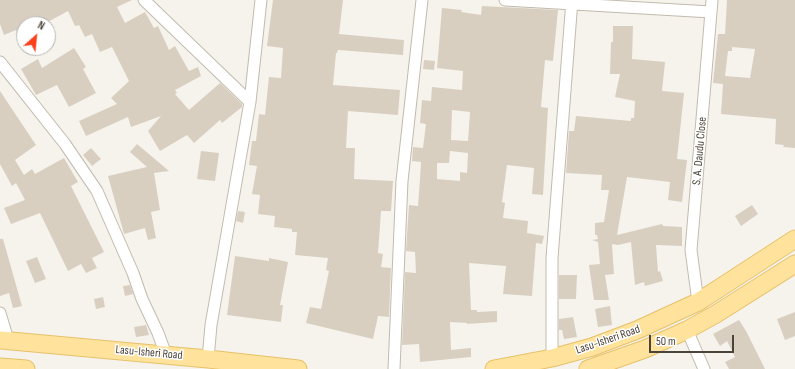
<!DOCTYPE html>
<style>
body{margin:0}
#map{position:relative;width:795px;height:369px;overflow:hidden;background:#f6f3ec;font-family:"Sofia Sans Condensed",sans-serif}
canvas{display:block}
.north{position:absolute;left:16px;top:16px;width:40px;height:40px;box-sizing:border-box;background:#fff;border:1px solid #b7b4b0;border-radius:50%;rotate:27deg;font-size:11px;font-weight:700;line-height:16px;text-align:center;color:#4b4439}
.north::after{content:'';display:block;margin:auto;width:14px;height:18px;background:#fc3f1d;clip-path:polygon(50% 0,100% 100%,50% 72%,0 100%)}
.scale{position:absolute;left:649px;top:335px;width:85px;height:18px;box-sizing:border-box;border:2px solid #4b4439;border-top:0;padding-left:5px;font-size:12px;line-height:14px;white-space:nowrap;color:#4b4439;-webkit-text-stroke:3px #fff;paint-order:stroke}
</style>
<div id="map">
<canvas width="795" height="369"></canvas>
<div class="north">N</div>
<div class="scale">50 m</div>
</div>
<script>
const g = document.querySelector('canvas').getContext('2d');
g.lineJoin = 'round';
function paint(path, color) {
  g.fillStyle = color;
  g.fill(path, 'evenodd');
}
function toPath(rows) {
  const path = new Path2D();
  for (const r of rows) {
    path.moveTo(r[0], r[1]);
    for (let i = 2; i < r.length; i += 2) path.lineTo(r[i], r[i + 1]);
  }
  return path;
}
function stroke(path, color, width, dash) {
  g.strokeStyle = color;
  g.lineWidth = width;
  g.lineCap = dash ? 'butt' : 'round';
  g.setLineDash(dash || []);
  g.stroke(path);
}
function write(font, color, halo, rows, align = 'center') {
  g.font = font + ' "Sofia Sans Condensed",sans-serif';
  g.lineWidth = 3;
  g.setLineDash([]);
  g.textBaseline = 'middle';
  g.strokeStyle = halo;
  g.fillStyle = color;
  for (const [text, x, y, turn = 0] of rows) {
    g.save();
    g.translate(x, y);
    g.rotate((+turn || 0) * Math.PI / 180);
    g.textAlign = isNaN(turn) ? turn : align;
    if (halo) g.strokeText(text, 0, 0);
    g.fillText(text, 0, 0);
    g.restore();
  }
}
paint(toPath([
 [0,0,132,0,117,7,125,23,145,12,154,28,158,26,169,50,175,46,189,71,198,67,201,76,175,90,177,93,175,94,189,110,220,83,242,104,242,107,222,123,220,120,194,143,187,135,160,151,148,131,161,116,131,127,128,117,86,136,79,121,117,104,111,98,129,81,112,47,100,52,92,34,85,37,79,25,75,26,68,11,44,24,24,24,24,48,16,30,4,35,0,24],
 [273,0,343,0,339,34,404,40,403,55,338,50,337,53,336,53,333,85,400,90,398,115,348,111,346,148,355,148,354,179,393,181,391,211,381,211,378,253,383,254,381,267,391,268,389,317,378,316,373,339,306,323,310,307,321,309,329,271,326,270,328,258,295,255,297,232,292,232,292,229,274,227,275,216,258,214,260,195,252,194,257,166,249,165,252,141,256,141,259,114,265,115,269,77,281,78,283,48,267,46],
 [727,0,795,0,795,148,783,147,784,145,775,144,776,119,721,114,723,84,713,83,718,34,725,34],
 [732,47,755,49,750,78,725,76,728,51,732,51],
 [482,6,558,10,553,61,545,60,541,107,548,108,543,195,532,194,534,168,507,165,502,202,505,203,503,218,528,221,527,233,544,236,542,244,536,243,532,296,503,294,506,266,469,263,471,310,477,310,477,312,497,311,497,322,467,324,467,323,450,322,451,350,471,348,471,357,420,362,419,344,402,345,405,272,416,273,415,252,406,251,409,205,418,206,420,179,421,162,412,161,413,147,423,148,426,124,420,123,422,100,431,101,432,87,462,90,463,71,437,68,442,8,462,10,461,12,481,15],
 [452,110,470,112,468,141,451,140],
 [450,151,468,153,467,173,460,172,460,181,437,179,437,163,449,163],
 [613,26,633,26,632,59,665,62,662,91,684,93,677,159,687,160,682,202,668,200,670,182,627,177,617,235,662,224,663,226,682,227,682,246,656,245,658,272,660,271,663,281,645,286,644,282,635,285,631,242,618,245,612,244,614,274,605,275,609,300,594,300,589,265,600,264,598,242,592,240,598,239,597,235,595,235,595,223,604,222,609,190,601,190,602,175,566,173,569,131,574,131,576,116,631,121,631,118,634,118,635,101,615,97,620,74,610,74,611,42,613,42],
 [74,48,86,67,83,69,96,93,69,107,57,85,36,95,21,69,38,59,42,68],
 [424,60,435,61,434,70,423,69],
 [0,91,36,145,15,160,24,175,32,169,35,174,64,158,78,182,71,186,104,252,92,258,97,268,86,273,81,264,68,271,40,213,11,224,4,208,25,200,16,183,12,186,0,164],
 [137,144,169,171,154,173,160,210,151,212,156,238,148,240,145,228,124,234,108,176,147,167,130,152],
 [91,148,101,159,92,166,83,155],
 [201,151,219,153,215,181,197,179],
 [752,205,758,214,741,226,735,216],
 [238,211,245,212,243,223,236,221],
 [0,239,3,239,22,306,13,308,9,293,0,296],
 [235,256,269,261,269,258,288,262,280,305,283,305,281,322,227,315],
 [37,257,46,279,35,283,26,261],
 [559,275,577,275,576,299,559,299],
 [130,285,133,294,125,296,123,286],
 [103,297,105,307,96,309,94,299],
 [610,306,612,325,598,327,595,309],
 [795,312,795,336,785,340,777,319],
 [573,317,577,337,564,339,562,330,559,330,559,319],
 [739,320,746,331,765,369,729,369,725,362,735,357,727,341,720,346,713,334],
 [146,325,149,335,136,337,134,327]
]), '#d8cfc1');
const street = toPath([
 [144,0,250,102],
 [505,0,711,12],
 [0,62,65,144,97,191,133,273,142,299,158,333,166,355],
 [698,302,691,250,712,0],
 [0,313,8,340],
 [687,330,704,369],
 [552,358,552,258,572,0],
 [208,359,211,325,250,102,261,0],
 [394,369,402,181,422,0]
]);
const primary = toPath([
 [0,340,208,359,298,369],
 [0,367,26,369],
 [494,369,552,358,592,347,637,330,698,302,795,239],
 [588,369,645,349,687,330,716,314,795,264]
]);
stroke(street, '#c2bbae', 13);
stroke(primary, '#e6c16a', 19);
stroke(street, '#fff', 11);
stroke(primary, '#ffe39c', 17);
write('12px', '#4b4439', '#fff', [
 ["S. A. Daudu Close",700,151,-85],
 ["Lasu-Isheri Road",608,340,-19],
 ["Lasu-Isheri Road",149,353,5]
]);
</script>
